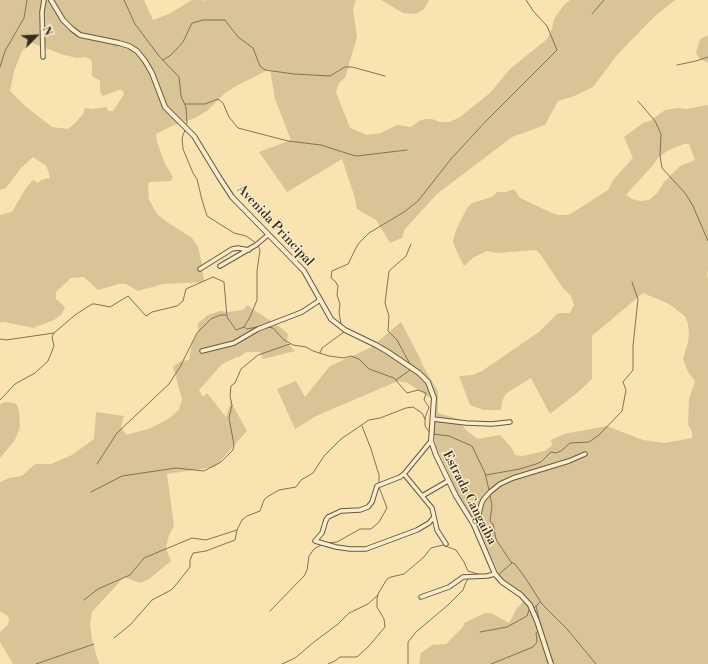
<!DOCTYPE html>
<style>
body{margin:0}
#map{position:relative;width:708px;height:664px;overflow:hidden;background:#f9e3b0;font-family:"Libre Bodoni",serif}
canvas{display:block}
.north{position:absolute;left:16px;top:16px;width:40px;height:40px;-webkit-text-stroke:3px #fbedcc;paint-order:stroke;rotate:66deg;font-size:11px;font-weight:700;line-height:16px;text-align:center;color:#352a1c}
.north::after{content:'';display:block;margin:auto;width:14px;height:18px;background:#352a1c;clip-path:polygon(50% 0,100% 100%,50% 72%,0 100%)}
</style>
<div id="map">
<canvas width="708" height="664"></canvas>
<div class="north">N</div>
</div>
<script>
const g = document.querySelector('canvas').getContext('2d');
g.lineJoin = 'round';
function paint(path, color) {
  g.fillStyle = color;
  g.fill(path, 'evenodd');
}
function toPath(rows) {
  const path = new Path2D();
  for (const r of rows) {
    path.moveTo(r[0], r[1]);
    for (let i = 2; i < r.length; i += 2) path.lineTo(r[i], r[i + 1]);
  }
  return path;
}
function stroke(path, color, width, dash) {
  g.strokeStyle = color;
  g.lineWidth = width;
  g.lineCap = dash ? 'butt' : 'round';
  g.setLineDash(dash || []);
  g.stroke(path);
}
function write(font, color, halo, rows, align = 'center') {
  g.font = font + ' "Libre Bodoni",serif';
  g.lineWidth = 3;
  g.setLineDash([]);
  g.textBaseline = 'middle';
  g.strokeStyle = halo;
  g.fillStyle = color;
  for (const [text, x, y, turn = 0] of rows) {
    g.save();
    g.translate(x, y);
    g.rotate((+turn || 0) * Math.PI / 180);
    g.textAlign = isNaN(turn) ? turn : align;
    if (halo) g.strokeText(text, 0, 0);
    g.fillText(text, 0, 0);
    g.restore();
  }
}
paint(toPath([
 [0,0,144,0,153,20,169,14,192,0,201,0,203,1,205,0,356,0,353,9,357,37,345,78,339,83,336,92,350,128,367,135,381,133,397,125,411,127,419,121,426,119,432,119,440,122,450,122,460,117,490,93,510,69,547,39,552,29,554,19,564,5,570,0,675,0,654,17,617,55,593,87,572,97,558,101,545,125,512,137,437,194,405,229,402,238,390,243,376,220,357,209,354,195,342,159,287,192,259,152,291,140,275,99,270,69,238,85,225,93,207,111,195,118,172,126,156,134,157,142,164,162,173,177,171,181,150,182,148,184,149,200,157,214,167,222,192,238,198,247,202,264,204,282,163,284,138,291,126,284,118,284,98,290,84,277,71,278,56,292,56,299,65,307,62,314,54,320,33,328,5,322,2,322,0,323,0,215,12,212,26,188,33,180,38,183,41,180,50,178,49,173,46,166,33,157,21,168,6,188,0,190],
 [32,43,61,54,77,58,86,57,91,60,92,64,92,76,100,81,100,92,103,96,119,90,123,91,124,94,113,111,109,111,106,107,92,109,85,108,83,114,74,124,68,129,52,127,25,106,10,91,14,71,22,51],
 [381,0,429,0,424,9,416,14,403,13],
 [708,35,708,63,700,59,696,53,700,39],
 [708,105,708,270,707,275,708,278,708,664,419,664,421,653,432,645,446,644,463,627,464,623,485,613,493,614,509,623,517,608,523,602,520,593,502,580,476,524,459,496,436,446,434,434,430,427,432,399,408,383,398,381,316,416,295,429,277,389,296,381,305,397,330,366,370,348,401,322,420,358,423,366,438,391,438,413,458,419,466,430,478,439,500,435,511,447,515,455,522,456,545,451,552,445,551,440,564,434,607,426,643,440,665,443,692,438,692,432,688,424,689,399,695,381,688,372,683,359,688,342,689,334,688,324,685,316,669,304,643,293,592,336,592,379,577,393,550,414,531,378,510,391,505,395,502,402,501,410,484,410,470,405,459,376,473,375,482,371,539,332,558,313,570,313,574,305,571,296,563,288,541,255,536,250,497,253,487,251,474,257,464,266,456,250,453,241,456,230,467,208,472,203,492,197,497,192,506,192,514,189,520,198,552,213,558,215,568,215,572,213,608,190,613,180,633,158,624,137,643,123,650,121,665,110,678,108,686,109],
 [684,144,689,144,695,160,680,166,664,182,658,192,649,200,640,201,632,199,626,195,653,165,658,158,667,151],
 [247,305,281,328,288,334,287,343,295,351,263,359,260,352,246,352,238,358,237,357,222,364,199,390,203,397,207,393,226,417,231,402,247,431,215,467,167,474,174,526,169,535,166,547,167,551,171,561,149,579,140,583,124,577,92,612,90,624,92,640,99,664,13,664,0,642,0,632,8,625,9,620,8,616,0,611,0,482,9,478,22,476,35,464,51,464,72,455,94,439,96,412,124,416,121,427,126,435,151,428,168,419,179,410,182,399,173,367,181,361,189,360,192,343,198,332,198,323,208,315,220,311,229,312,243,310],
 [5,402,14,403,17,405,19,411,20,427,15,440,0,458,0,404]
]), '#d8c497');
stroke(toPath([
 [124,0,135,24,159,56,179,77,181,96,186,107,187,124],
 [592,14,604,0],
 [163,60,171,55,183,42,192,23,203,20,225,20,238,37,253,48,260,66,265,70,294,74,330,76,345,67,352,67,385,76],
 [677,65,696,61,708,57],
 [0,67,5,51,24,18,27,0],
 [638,101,655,121,661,134,660,156,662,168,685,193,693,206,708,241],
 [185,104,205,104,218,99,223,103,229,117,238,128,288,141,321,145,352,155,357,156,407,150],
 [185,130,182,138,183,149,193,173,197,179,202,200,207,216,234,233,246,236,256,243],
 [341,324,339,312,340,304,337,295,338,286,335,281,331,278,332,271,348,264,358,244,369,233,404,212,418,201,451,159,486,121,557,50,547,26,534,12,526,0],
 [244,327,247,329,262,326],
 [267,327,273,328,284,340,293,345,306,347,313,351,329,356,344,358,351,356,359,359,369,369,394,378,407,393,418,390,426,393,424,400,429,407,425,418,425,426,430,433],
 [0,339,6,340,54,333],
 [320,353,322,348,344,332],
 [410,364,397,340,388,331,389,316,385,303,389,271,406,256,411,244],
 [396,380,410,370],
 [0,400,15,384,35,373,48,361,54,346,52,337,54,333,75,315,92,304,95,304,110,307,128,296,146,316,152,312,177,306,183,301,186,289,213,277,224,282,227,317,236,330,244,327,250,317,257,300,257,271,260,250,258,245],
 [362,426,371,449,379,475,379,484],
 [433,434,449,436,472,446,485,473,489,490],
 [97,464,117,433,169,384,180,367,197,333,211,319,220,315,226,315],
 [486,475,520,469,536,464,541,462,551,452,556,453,561,451,570,443,589,442,599,435,622,411,626,390,623,382,633,370,633,346,638,299,632,282],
 [91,492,122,476,176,468,204,471,221,462,233,450,234,445,229,418,232,405,230,396,231,386,235,383,241,369,258,355,290,344],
 [490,495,492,506,490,521,493,524,496,539,499,544,511,562,515,564,526,579,542,604,567,629,596,664],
 [326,543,337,542,360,529,371,529,379,522,387,508,379,487],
 [498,575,512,563],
 [84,600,98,589,130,575,144,558,192,538,206,540,237,530],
 [536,606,541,627],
 [534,608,540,602],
 [270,611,304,576,307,570,309,556,314,549,323,544],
 [480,632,507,627,527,616,529,610],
 [114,638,130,625,152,600,171,590,175,586,190,567,190,560,193,553,206,551,235,540,237,530,242,520,247,516,260,511,264,500,267,497,279,490,296,487,301,480,313,473,324,456,341,439,369,420,380,418,406,408,413,407,422,413,425,419],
 [36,664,94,644],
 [282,664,295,658,314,642,338,624,349,613,368,604,378,595],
 [328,664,335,661,340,657,357,657,368,647,385,627,384,619,377,607,377,599,378,594,387,579,391,577,404,574,424,557,431,548,443,545,456,550,464,562,468,571,481,575],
 [408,664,408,642,416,632,448,605,463,590,466,582,469,578],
 [491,664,533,647,537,642,536,633,539,630]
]), '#827357', 1);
const minor = toPath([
 [43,57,42,12,44,0],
 [220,266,256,245,268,235],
 [200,269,232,249,238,248,249,250],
 [202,351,234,343,258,329,302,312,320,300],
 [433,419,466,423,492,424,510,422],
 [431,441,404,474,432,508,437,530,446,544],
 [404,474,400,477,377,486,372,502,368,507,360,510,341,511,328,517,326,520,322,533,315,541,336,547,350,549,366,549,417,530,429,523,434,517],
 [422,496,448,481],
 [474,525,478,518,481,505,483,500,490,492,500,484,513,478,569,461,585,454],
 [421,597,449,587,463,577,487,576,495,574]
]);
const tertiary = toPath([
 [51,0,63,20,72,29,80,35,119,43,129,46,137,51,145,61,152,73,165,107,194,136,219,177,232,197,304,271,331,319,345,330,376,345,388,352,419,373,428,382,434,398,431,441,436,455,456,496,474,525,495,574,502,582,521,595,530,605,537,621,551,664]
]);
stroke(minor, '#665841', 5.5);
stroke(tertiary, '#665841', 6);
stroke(minor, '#fbedcc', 3.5);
stroke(tertiary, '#fbedcc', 4);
write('13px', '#352a1c', '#fbedcc', [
 ["Avenida Principal",275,226,47],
 ["Estrada Cangaiba",469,498,63]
]);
</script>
